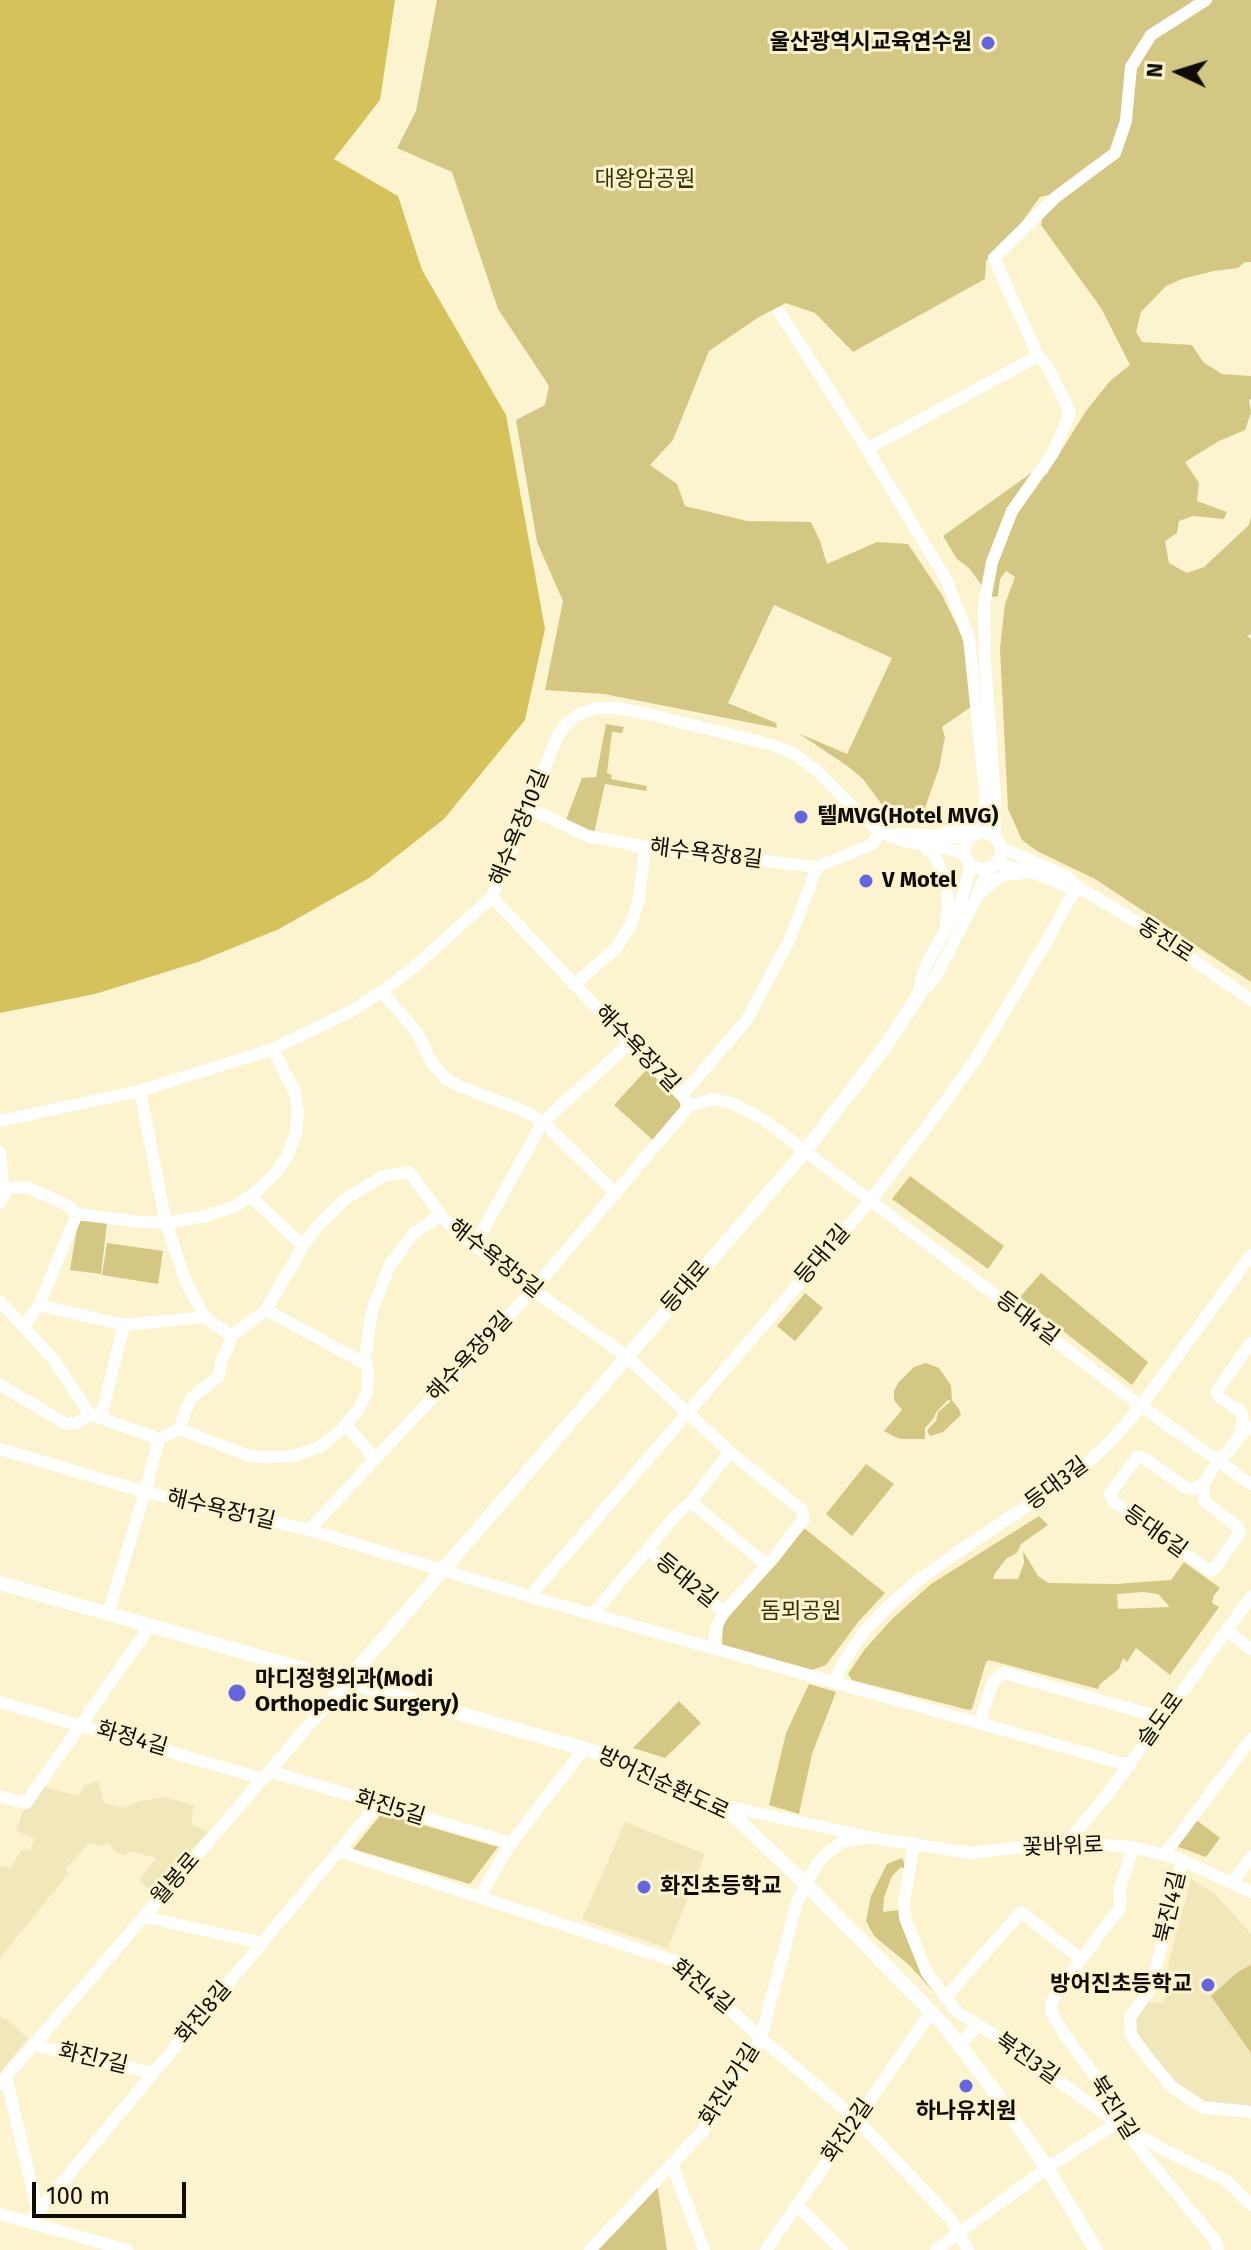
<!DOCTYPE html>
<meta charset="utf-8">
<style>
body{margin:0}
#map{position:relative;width:1251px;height:2250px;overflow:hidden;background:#fbf4cf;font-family:"Fira Sans",sans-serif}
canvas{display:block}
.north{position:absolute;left:1139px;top:32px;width:80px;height:80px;-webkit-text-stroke:6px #fbf4cf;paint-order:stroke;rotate:274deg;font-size:22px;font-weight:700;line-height:32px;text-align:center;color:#0f0d03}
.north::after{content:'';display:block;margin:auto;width:28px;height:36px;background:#0f0d03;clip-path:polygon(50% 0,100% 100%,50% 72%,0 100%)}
.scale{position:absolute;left:32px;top:2182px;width:154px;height:36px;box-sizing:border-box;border:4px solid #0f0d03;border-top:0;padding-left:10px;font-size:24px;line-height:28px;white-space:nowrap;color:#0f0d03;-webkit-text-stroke:6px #fbf4cf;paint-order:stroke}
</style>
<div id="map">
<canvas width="1251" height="2250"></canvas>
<div class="north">N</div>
<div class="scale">100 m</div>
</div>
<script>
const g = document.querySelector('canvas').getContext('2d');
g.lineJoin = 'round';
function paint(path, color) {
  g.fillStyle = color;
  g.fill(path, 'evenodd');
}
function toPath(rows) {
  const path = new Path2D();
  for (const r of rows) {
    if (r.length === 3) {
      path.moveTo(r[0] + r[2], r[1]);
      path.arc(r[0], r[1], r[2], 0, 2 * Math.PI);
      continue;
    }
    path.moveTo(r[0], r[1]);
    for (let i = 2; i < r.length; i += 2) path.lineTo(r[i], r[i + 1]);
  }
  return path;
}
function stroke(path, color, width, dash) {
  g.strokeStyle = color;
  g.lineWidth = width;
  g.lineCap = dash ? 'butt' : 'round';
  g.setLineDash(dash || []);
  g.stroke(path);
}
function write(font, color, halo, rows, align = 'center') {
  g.font = font + ' "Fira Sans","Noto Sans KR",sans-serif';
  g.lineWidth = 6;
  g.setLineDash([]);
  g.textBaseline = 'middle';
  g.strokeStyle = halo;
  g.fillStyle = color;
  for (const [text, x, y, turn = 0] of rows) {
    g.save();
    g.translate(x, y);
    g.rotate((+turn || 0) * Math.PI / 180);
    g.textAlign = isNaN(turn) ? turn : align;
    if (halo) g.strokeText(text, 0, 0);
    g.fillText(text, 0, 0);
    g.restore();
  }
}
paint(toPath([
 [98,1781,104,1803,124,1808,137,1802,163,1797,194,1805,191,1824,208,1832,153,1893,139,1880,156,1858,129,1851,125,1855,116,1852,108,1843,103,1846,89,1843,65,1869,69,1873,0,1958,0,1866,11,1868,21,1850,30,1850,35,1838,16,1831,26,1803,41,1786,79,1796,83,1786],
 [625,1822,705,1854,668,1948,582,1920],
 [1191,1879,1216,1895,1251,1934,1251,2107,1203,2102,1169,2078,1135,2029,1136,2012,1147,2002,1164,2003,1167,1969],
 [0,2016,4,2020,5,2018,28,2038,0,2073]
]), '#f0e8bb');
paint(toPath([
 [437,0,1251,0,1251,262,1245,262,1238,268,1214,271,1182,279,1166,286,1141,312,1136,332,1142,342,1192,345,1203,362,1222,374,1251,376,1251,399,1249,400,1251,413,1245,430,1219,441,1185,462,1199,483,1197,501,1227,512,1224,519,1193,516,1179,521,1177,533,1165,541,1169,563,1187,573,1204,567,1249,525,1251,516,1251,634,1247,636,1251,639,1251,982,1095,879,1037,851,1022,840,1008,809,1000,648,1005,604,1015,577,1006,571,1000,579,998,596,994,597,986,594,983,587,969,568,957,559,943,536,1034,471,1046,475,1086,411,1110,381,1130,365,1101,308,1041,225,1044,208,1076,189,1040,197,1013,234,986,261,985,279,853,352,815,313,786,303,759,317,709,351,673,440,650,465,677,484,685,506,747,521,811,522,820,541,827,564,877,542,908,544,942,595,959,630,972,665,975,704,942,727,945,737,939,768,921,819,900,815,886,810,863,779,846,765,798,733,847,754,892,658,774,605,728,703,776,723,777,728,604,694,545,690,563,601,537,542,516,420,545,405,549,386,498,309,452,172,397,148,416,111],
 [606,724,624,727,622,733,612,732,607,773,612,775,611,779,647,786,646,791,605,784,594,833,566,820,582,778,596,777],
 [647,1069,680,1102,681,1111,655,1142,614,1105],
 [910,1176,1004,1246,988,1269,892,1199],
 [80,1220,107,1223,101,1274,70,1270,78,1222],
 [107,1243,163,1251,158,1284,102,1275],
 [1041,1273,1148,1362,1132,1385,1020,1297],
 [805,1293,823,1308,795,1341,777,1326],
 [926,1363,939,1368,948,1381,951,1386,952,1400,959,1409,961,1415,943,1432,930,1436,927,1430,936,1421,938,1412,951,1401,948,1400,937,1411,933,1419,925,1428,925,1439,901,1439,893,1436,884,1431,902,1410,894,1400,894,1391,898,1383,914,1367],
 [866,1464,894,1484,852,1536,826,1514],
 [1039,1516,1048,1525,1021,1544,1017,1553,1007,1558,995,1573,993,1579,1018,1579,1024,1563,1023,1551,1038,1576,1048,1583,1115,1584,1171,1580,1184,1562,1220,1588,1214,1595,1212,1603,1219,1607,1170,1675,1136,1648,1127,1662,1123,1658,1119,1669,1100,1684,1098,1689,989,1660,986,1662,972,1709,969,1710,852,1680,848,1674,865,1649,893,1618,931,1584],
 [1143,1592,1158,1594,1170,1607,1118,1609,1117,1594],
 [804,1528,885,1593,859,1621,826,1665,812,1670,722,1647,723,1624],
 [809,1684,836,1692,812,1754,799,1814,769,1805,786,1733],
 [679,1701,701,1723,665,1758,633,1748],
 [382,1813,498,1847,470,1884,353,1849],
 [1195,1819,1220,1838,1206,1857,1176,1846],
 [902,1858,905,1864,905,1870,901,1867,892,1876,884,1897,883,1912,898,1910,926,1974,943,2002,909,1965,874,1936,866,1921,871,1896,887,1864],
 [1251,1965,1251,2053,1211,1996,1239,1971],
 [657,2183,667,2250,597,2250]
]), '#d4c783');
paint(toPath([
 [0,0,395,0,380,100,334,159,398,196,422,270,506,415,545,629,525,720,444,819,369,878,279,929,198,962,95,994,0,1013]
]), '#d5c25a');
stroke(toPath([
 [780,313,867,449,946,579,969,638,986,802,983,819,977,834],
 [1038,356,994,258,1056,197,1115,153,1126,121,1131,67,1151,35,1206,0],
 [867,449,1038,356,1047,365,1070,413,1053,453,1012,511,992,562,984,605,985,662,995,796,995,838],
 [528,808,588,836,645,847,817,867,873,844,880,832],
 [983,851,18],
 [942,834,960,829,971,823,982,809],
 [896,835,904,834,970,838],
 [923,845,933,855,940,866,946,885,948,905,946,922],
 [1000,847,1066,876,1077,886,1155,933,1251,1000],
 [996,863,1031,872,1079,891],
 [978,896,995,880,1005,875,1024,873],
 [492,897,630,1043,682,1095,689,1106,713,1099,731,1103,763,1119,1141,1406,1251,1484],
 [574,985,616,948,631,924,639,899,645,847],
 [381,992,400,1012,417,1033,432,1063,445,1078,459,1086,524,1111,543,1122,616,1194],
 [918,994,925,967,961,901,971,864],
 [918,996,935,978,976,898,989,867],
 [140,1091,166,1223,186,1282,205,1317,231,1336],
 [682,1095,746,1021,790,939,817,867],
 [0,1121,140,1091,273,1049,355,1009,381,992,413,968,492,897,558,735,567,723,581,713,597,708,617,708,652,715,773,745,794,754,816,770,864,818,880,832,904,841,957,851,965,855],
 [0,1152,4,1195,0,1203],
 [4,1195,7,1189,16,1187,29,1188,67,1205,77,1214,142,1222,166,1223,206,1216,234,1207,257,1191,276,1173,288,1154,296,1133,298,1111,295,1093,273,1049],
 [250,1196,303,1246],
 [474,1246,543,1122,630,1043],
 [0,1301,54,1360,90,1414],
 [39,1305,124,1325,205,1317],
 [266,1310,366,1364],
 [24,1326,39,1305,77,1214],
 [231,1336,266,1310,303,1246,315,1229,344,1200,383,1176,409,1172,441,1215,457,1232,533,1290,626,1356,730,1452,802,1510,804,1519,771,1561,724,1612,718,1623,712,1647],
 [0,1385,66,1424,77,1423,90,1414,159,1439,179,1429],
 [101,1417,124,1325],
 [346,1425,375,1459],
 [179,1429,250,1456,271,1457,293,1456,320,1447,342,1429,359,1409,367,1392,368,1373,365,1357,372,1311,389,1267,413,1234,441,1215],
 [179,1429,190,1399,218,1377,222,1358,228,1348,231,1336],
 [1239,1436,1243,1417,1240,1411,1220,1398,1217,1393,1219,1388,1251,1343],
 [0,1449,145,1492,309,1530,535,1598,1128,1765],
 [1203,1484,1204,1501,1238,1527,1240,1532,1215,1568,1210,1571,1114,1502,1110,1494,1137,1457,1144,1458,1185,1487,1192,1489,1198,1487,1203,1484,1218,1461,1230,1450,1239,1436,1251,1427],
 [691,1502,767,1565],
 [309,1530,533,1290,689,1106],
 [648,1549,724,1612],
 [530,1596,871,1200,940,1109,977,1057,1042,949,1077,886],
 [108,1614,145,1492,159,1439],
 [593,1614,679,1512,691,1502,730,1452],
 [1226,1630,1251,1649],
 [835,1682,843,1663,866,1629,891,1604,916,1582,952,1556,1076,1473,1111,1441,1141,1406,1251,1255],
 [0,1702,263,1779],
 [980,1723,993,1681,1004,1673,1163,1718],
 [269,1771,511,1843],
 [0,1796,26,1803,150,1626],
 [715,1804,861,1835],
 [1068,1842,1110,1791,1251,1597],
 [914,1843,904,1903,905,1918,927,1973,957,2012,996,2036,1117,2123,1155,2145,1227,2181,1251,2205],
 [338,1851,678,1962,761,2038,856,2119,950,2218,968,2250],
 [1164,1855,1251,1739],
 [1182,1860,1155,1973,1149,1990,1130,2018,1131,2033,1133,2039,1171,2086,1202,2107,1251,2112],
 [1232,1883,1251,1857],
 [480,1896,511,1843,584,1749],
 [144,1917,262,1943],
 [945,1998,1021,1912,1081,1959],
 [33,2045,153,2073],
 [959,2045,978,2025],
 [6,2077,38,2212],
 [0,2084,346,1682],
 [1117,2123,1120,2110,1065,2035,1052,2014,1051,2004,1058,1990,1119,1909,1121,1901,1119,1892,1133,1847],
 [1125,2131,1215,2240,1218,2250],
 [672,2164,704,2250],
 [797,2205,842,2250],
 [0,2214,127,2250],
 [30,2221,378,1804],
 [590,2250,703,2131,761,2038,797,1902,817,1864,826,1854,842,1842,868,1837,970,1853,1068,1842,1133,1847,1182,1860,1251,1892],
 [766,2250,931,2012],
 [936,2250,1047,2168,1117,2123]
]), '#fff', 12);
stroke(toPath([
 [0,1583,620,1759,734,1816,807,1885,943,2024,992,2088,1047,2168,1096,2250],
 [346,1682,806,1150,889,1041,918,996]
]), '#fff', 14);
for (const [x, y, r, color] of [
 [988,43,8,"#6566df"],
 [801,817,8,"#6566df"],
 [866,881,8,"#6566df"],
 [237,1693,10,"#6566df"],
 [644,1887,8,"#6566df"],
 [1208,1985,8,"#6566df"],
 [966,2086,8,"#6566df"]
]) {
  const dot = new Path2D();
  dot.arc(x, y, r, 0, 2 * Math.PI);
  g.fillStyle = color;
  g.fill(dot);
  stroke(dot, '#fbf4cf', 3);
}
write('bold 22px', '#0f0d03', '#fbf4cf', [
 ["울산광역시교육연수원",972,43,"right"],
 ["텔MVG(Hotel MVG)",817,817],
 ["V Motel",882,881],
 ["마디정형외과(Modi",255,1680],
 ["Orthopedic Surgery)",255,1705],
 ["화진초등학교",660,1887],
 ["방어진초등학교",1192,1985,"right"],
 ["하나유치원",966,2112,"center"]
], 'left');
write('22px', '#393103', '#fbf4cf', [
 ["대왕암공원",645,180],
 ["돔뫼공원",801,1612]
]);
write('22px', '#0f0d03', '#fbf4cf', [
 ["해수욕장10길",520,828,-68],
 ["해수욕장8길",706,854,7],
 ["동진로",1165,941,33],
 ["해수욕장7길",637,1049,46],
 ["등대1길",823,1255,-49],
 ["해수욕장5길",495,1259,38],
 ["등대로",686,1287,-49],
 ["등대4길",1027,1319,37],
 ["해수욕장9길",470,1357,-47],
 ["등대3길",1057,1484,-37],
 ["해수욕장1길",221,1510,13],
 ["등대6길",1155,1532,36],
 ["등대2길",686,1581,39],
 ["슬도로",1161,1720,-54],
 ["화정4길",132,1739,16],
 ["방어진순환도로",663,1784,25],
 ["화진5길",390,1808,17],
 ["꽃바위로",1063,1847,-2],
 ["월봉로",176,1879,-49],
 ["북진4길",1171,1907,-77],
 ["화진4길",702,1987,39],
 ["화진8길",204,2013,-50],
 ["화진7길",93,2059,13],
 ["북진3길",1027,2059,35],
 ["화진4가길",730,2085,-58],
 ["북진1길",1113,2108,58],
 ["화진2길",848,2131,-55]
]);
</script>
